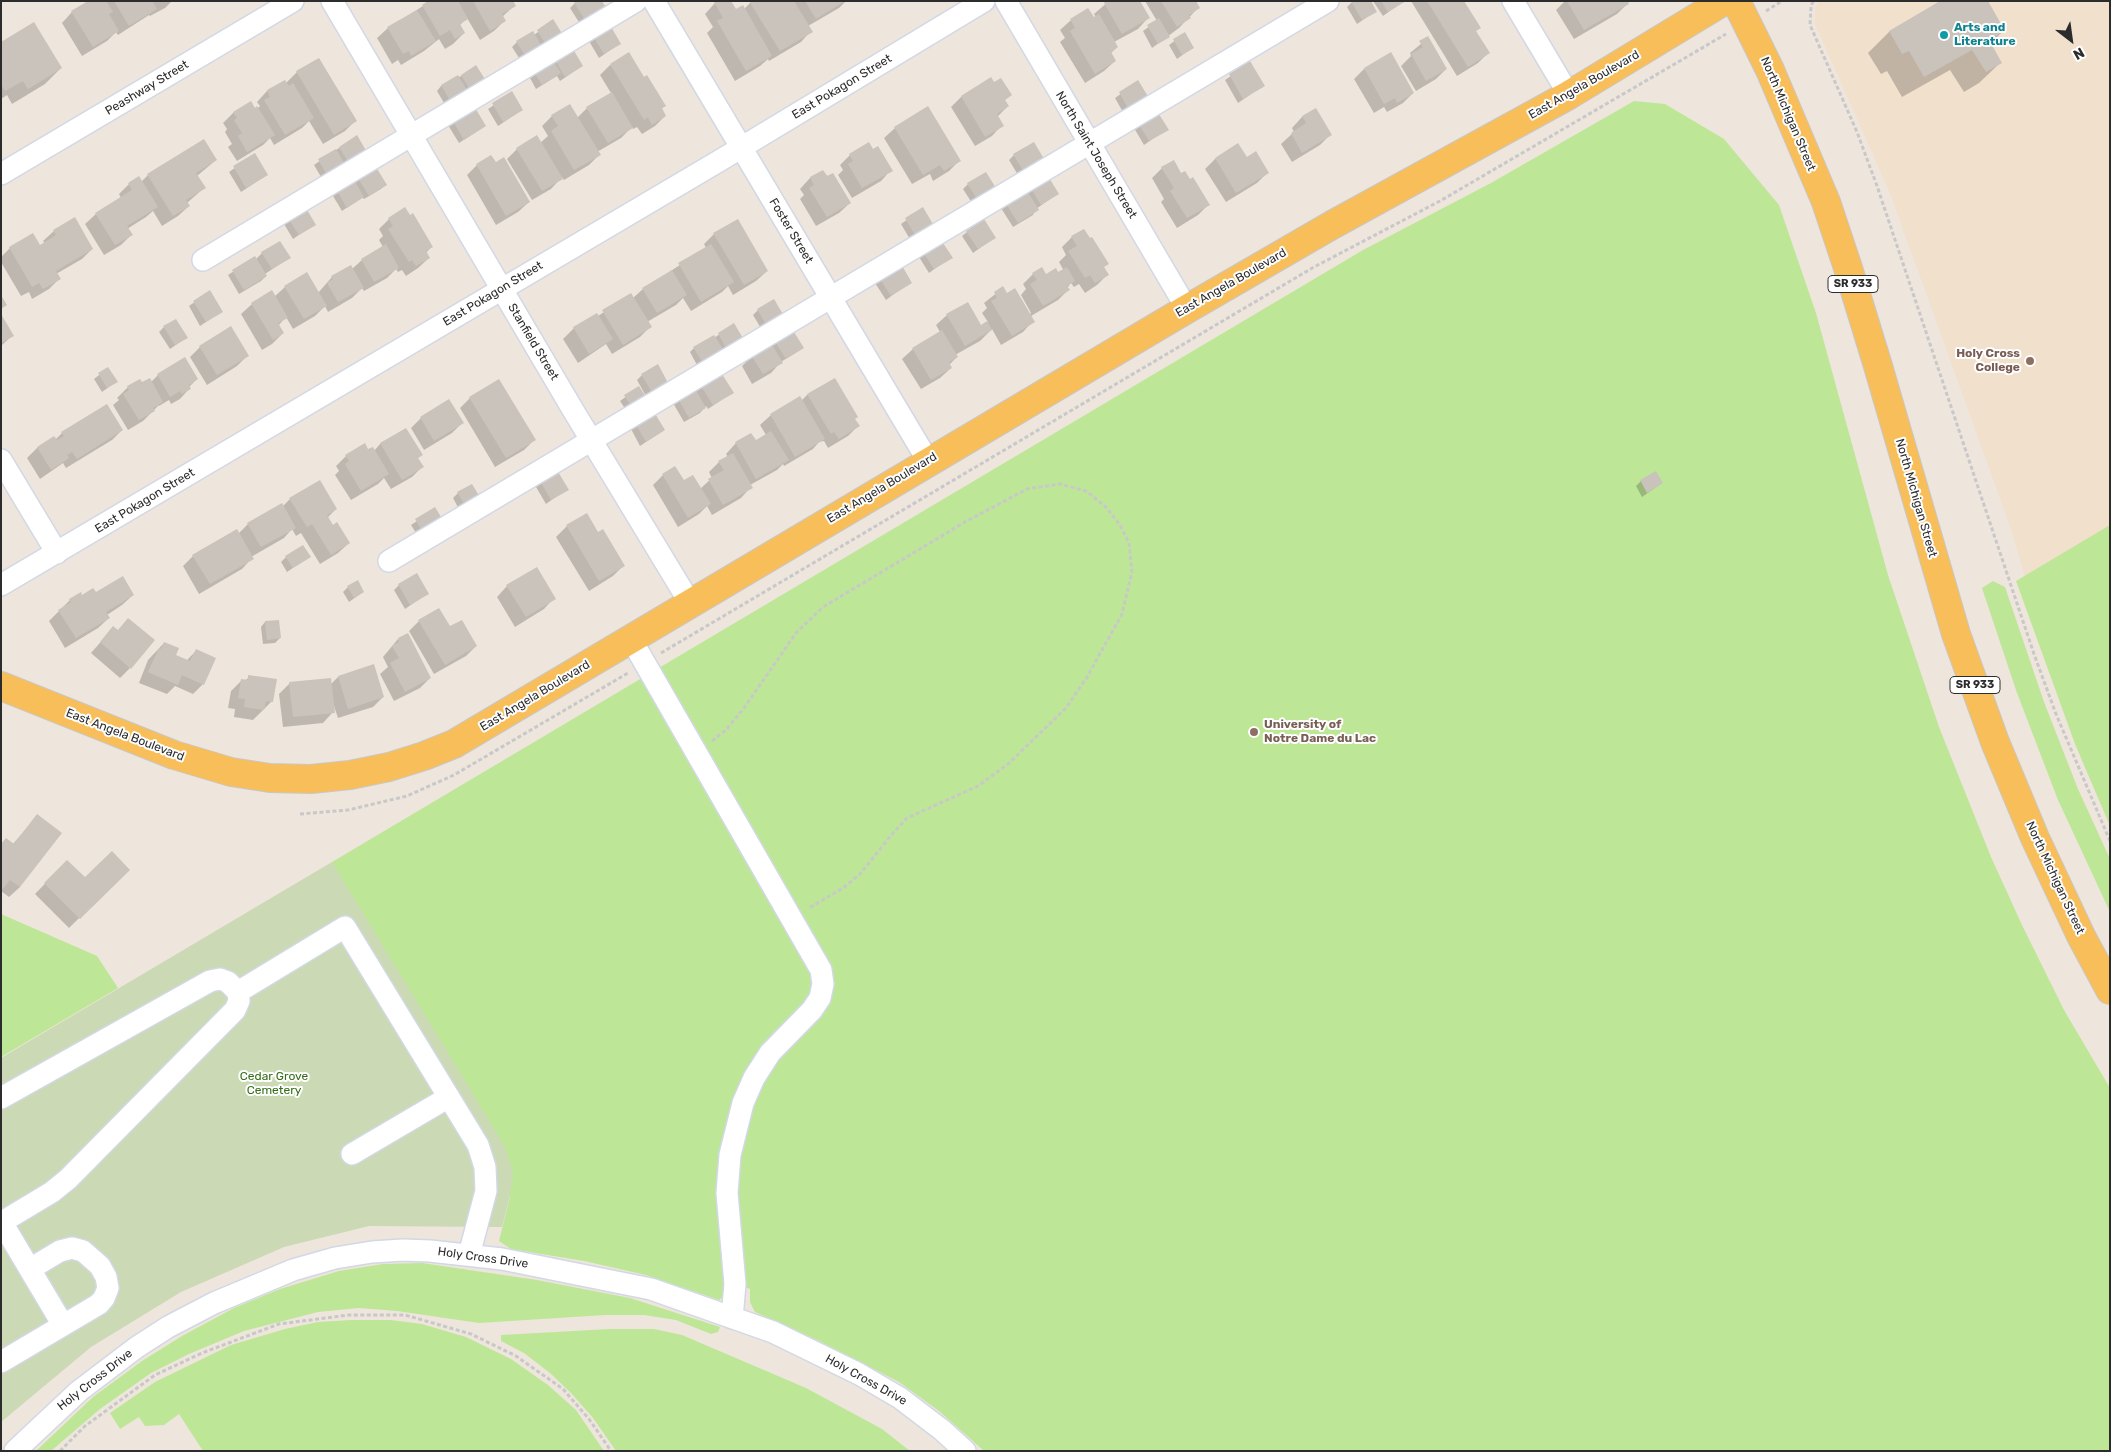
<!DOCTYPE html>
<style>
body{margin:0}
#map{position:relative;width:2111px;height:1452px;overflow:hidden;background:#eee5dd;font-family:Rubik,sans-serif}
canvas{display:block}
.frame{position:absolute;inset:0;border:2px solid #2c2c2c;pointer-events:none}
.north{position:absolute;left:2046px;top:15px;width:50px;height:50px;-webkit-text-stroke:4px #fff;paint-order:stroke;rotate:150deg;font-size:14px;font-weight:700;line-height:20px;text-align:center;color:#2c2c2c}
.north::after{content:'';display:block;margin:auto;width:18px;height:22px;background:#2c2c2c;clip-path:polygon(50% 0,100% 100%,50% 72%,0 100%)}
</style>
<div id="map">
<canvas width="2111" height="1452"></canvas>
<div class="frame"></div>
<div class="north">N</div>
</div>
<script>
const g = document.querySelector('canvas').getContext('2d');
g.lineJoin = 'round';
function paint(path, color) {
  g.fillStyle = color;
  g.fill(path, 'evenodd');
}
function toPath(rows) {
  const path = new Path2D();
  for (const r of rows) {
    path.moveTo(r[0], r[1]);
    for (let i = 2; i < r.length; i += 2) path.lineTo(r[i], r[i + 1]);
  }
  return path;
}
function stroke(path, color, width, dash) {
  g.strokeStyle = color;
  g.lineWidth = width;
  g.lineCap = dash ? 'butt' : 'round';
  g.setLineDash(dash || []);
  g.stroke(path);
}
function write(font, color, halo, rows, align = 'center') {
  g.font = font + ' Rubik,sans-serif';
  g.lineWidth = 4;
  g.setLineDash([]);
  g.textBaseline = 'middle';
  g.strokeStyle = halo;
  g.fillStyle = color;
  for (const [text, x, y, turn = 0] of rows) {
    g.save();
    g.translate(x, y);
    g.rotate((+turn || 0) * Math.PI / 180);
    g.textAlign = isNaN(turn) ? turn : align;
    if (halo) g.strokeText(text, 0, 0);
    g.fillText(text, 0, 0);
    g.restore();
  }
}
paint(toPath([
 [1819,1,2110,1,2110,819,2056,683,2011,529,1890,193,1815,24,1815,8]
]), '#f0e0cc');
paint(toPath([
 [1634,101,1665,104,1724,139,1779,205,1816,313,1888,575,1939,727,1991,857,2022,925,2064,1010,2110,1088,2110,1451,984,1451,939,1411,899,1382,819,1341,755,1312,750,1302,750,1289,735,1284,727,1295,719,1300,646,1275,584,1261,511,1249,499,1241,510,1197,332,862,1363,250,1491,183],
 [2110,525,2110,826,2075,744,2016,581],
 [1993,581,2005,587,2044,702,2078,789,2110,859,2110,912,2058,800,2017,693,1982,588],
 [1,914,97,956,118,988,1,1057],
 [422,1263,537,1280,630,1298,720,1327,718,1332,711,1334,676,1320,644,1315,605,1315,479,1323,397,1311,359,1308,318,1312,244,1331,189,1354,151,1373,100,1409,51,1451,36,1451,93,1397,142,1361,182,1336,234,1308,280,1289,339,1271,383,1264],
 [351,1320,391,1320,422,1324,466,1337,511,1359,548,1385,576,1410,604,1451,203,1451,179,1414,164,1425,145,1426,139,1417,120,1429,110,1413,155,1382,231,1345,285,1329,318,1322],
 [609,1329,654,1329,682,1335,806,1388,882,1429,910,1451,616,1451,593,1418,571,1393,550,1373,524,1353,501,1341,501,1335]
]), '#bde797');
paint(toPath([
 [332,862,504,1145,513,1172,510,1196,502,1227,369,1226,284,1247,181,1292,91,1347,1,1422,1,1058]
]), '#cbd9b4');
paint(toPath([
 [90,1,172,1,165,8,150,16,149,15,118,35,116,32,107,41,82,56,62,23,72,12],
 [431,1,511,1,514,6,502,17,504,21,494,31,480,40,467,18,459,26,464,33,453,44,445,49,439,39,424,51,401,65,398,60,392,64,377,38,388,28],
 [601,1,582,27,570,8,575,3],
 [795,1,846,1,839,8,808,26,811,31,801,42,769,61,768,59,760,66,735,81,707,33,713,27,705,14,715,3,735,11,744,9,750,3],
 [1109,1,1148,18,1138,29,1114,42,1117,47,1110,54,1115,61,1104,71,1085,83,1060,42,1065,38,1060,30,1071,20,1096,17,1094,14],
 [1145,1,1195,1,1198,8,1179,28,1152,48,1143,31,1157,21],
 [1353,1,1376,11,1357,24,1347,7],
 [1373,1,1404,1,1383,16],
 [1411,1,1451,1,1479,28,1475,32,1488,53,1478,63,1457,76],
 [1565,1,1626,1,1628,3,1617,14,1574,39,1556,10],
 [1943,1,2004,30,1990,44,2000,63,1979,83,1964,92,1950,70,1902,97,1887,71,1881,74,1868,53,1889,32],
 [553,21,561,34,521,61,512,47,517,42,534,35],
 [1184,34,1192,48,1177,59,1169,45],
 [593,37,619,44,599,58,589,41],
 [1428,38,1446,69,1436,79,1416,91,1401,66,1411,56,1410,53],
 [1,43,61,68,45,84,12,104,7,95,1,99],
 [1391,54,1413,93,1403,103,1387,112,1384,107,1374,113,1354,79,1364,69],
 [318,59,355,121,345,131,323,144,309,121,302,128,274,145,270,138,263,145,237,161,228,147,232,144,225,132,227,129,223,123,234,112,257,109,260,106,257,102,267,91,284,81,286,83,297,72],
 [556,61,582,66,560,81,557,76,536,89,530,78],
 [1250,63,1263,86,1238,103,1225,80],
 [610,65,643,79,665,106,661,109,665,116,655,126,642,134,637,127,633,129,632,127,621,138,597,152,599,155,589,165,564,180,562,177,551,189,532,200,507,159,517,149,540,143,548,136,542,126,552,116,577,118,587,108,611,93,600,75],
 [461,76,486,84,447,108,437,91,441,86],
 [990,79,994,84,1010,95,1004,101,1008,106,997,117,1002,125,992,136,975,146,951,107,961,97],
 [1138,82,1148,98,1124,114,1115,98],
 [512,93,522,110,498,126,488,109],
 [474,108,485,126,459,143,448,125],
 [1315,110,1330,135,1320,145,1292,162,1281,144,1294,132,1292,128,1302,117],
 [1139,124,1167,129,1144,145,1134,128],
 [895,128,959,161,949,171,933,181,930,174,912,184,884,138],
 [204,141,216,160,197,176,204,188,187,203,189,206,178,216,162,226,153,211,146,217,127,229,131,235,121,245,104,255,85,224,96,214,121,198,119,194,129,184,141,182,148,175],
 [339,148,367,154,324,182,314,165],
 [255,154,267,175,241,192,229,172],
 [850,155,891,170,881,181,852,198,838,175,843,170,840,165],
 [1014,155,1043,159,1018,175,1009,160],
 [1215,159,1246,159,1268,172,1257,183,1226,202,1205,169],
 [477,165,529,202,518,212,496,225,467,175],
 [1162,168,1181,174,1208,205,1198,215,1177,228,1161,202,1164,199,1152,178],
 [823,171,850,203,839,213,816,226,800,199,804,195,800,189,810,178],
 [359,179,385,185,381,189,364,199,362,197,342,211,333,196],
 [968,184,995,188,972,203,963,189],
 [1031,188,1057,194,1036,209,1033,215,1013,227,1001,208],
 [922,209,933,226,911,241,901,224],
 [289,219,315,224,293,239,284,224],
 [389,219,432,246,426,253,429,258,418,268,406,276,402,270,398,272,396,269,387,278,364,291,362,288,352,298,328,312,325,306,315,316,293,329,286,317,278,326,283,333,272,344,262,350,241,314,252,304,271,292,274,297,285,287,318,293,332,277,352,269,362,260,383,247,379,240,383,236,379,229],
 [54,231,92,249,82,259,56,274,59,279,49,289,32,299,29,292,21,296,1,262,1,257,10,248,33,235,39,246,45,243,43,241],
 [967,232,994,238,973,253,962,236],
 [714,234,767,271,756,281,733,295,728,286,722,292,691,311,683,298,676,305,647,322,650,327,640,337,612,354,606,344,578,363,563,339,574,328,597,315,598,316,631,294,633,298,643,289,706,248,704,244],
 [1072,237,1103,268,1107,275,1097,285,1085,293,1079,284,1074,287,1071,283,1067,288,1068,290,1058,300,1031,316,1033,321,1023,332,1001,345,992,329,980,341,955,355,957,357,949,365,951,368,940,378,921,389,902,359,913,349,940,332,936,325,947,315,980,326,988,322,982,313,987,308,984,303,1003,288,1007,295,1029,315,1031,313,1021,295,1026,289,1023,284,1033,274,1045,276,1058,274,1064,271,1059,262,1066,255,1062,247],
 [941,241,951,257,929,273,919,257],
 [262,253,289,258,265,274,266,276,261,281,239,294,228,275,255,257,256,259],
 [880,278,910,282,886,300,875,283],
 [209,292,221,312,200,326,189,306],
 [758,310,783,316,762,330,753,315],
 [1,317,13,335,1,346],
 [733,325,742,339,698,367,690,352,694,348,714,338],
 [164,327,186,338,170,349,159,332],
 [775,341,802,348,781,362,771,373,752,384,742,366,752,356],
 [200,347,248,355,237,366,207,385,190,357],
 [185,359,197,379,189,387,190,388,180,399,171,404,169,400,159,406,159,405,143,421,128,430,113,405,119,400,117,398,128,387,140,380,142,384,151,382,158,375],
 [108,368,116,382,102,392,94,379],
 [642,375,668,384,647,398,637,380],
 [834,379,858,426,848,436,828,448,824,441,819,442,813,449,784,466,783,464,777,470,750,485,751,487,741,498,712,515,707,506,699,514,678,527,653,485,663,475,700,489,712,478,709,472,719,462,728,457,726,454,736,443,755,442,766,435,760,425,771,415,799,398,801,401,807,395],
 [700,384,732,393,708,409,706,406,700,413,684,422,673,403],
 [638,388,644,397,626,410,620,401],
 [470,398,534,440,524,450,495,467,460,408],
 [421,418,462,423,452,433,424,450,411,428],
 [635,424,664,430,640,446,631,429],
 [406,429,421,455,417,459,422,467,412,477,391,489,384,478,378,484,351,500,335,475,339,471,336,466,346,456,374,451,380,444],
 [122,430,112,440,66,468,63,463,40,479,27,458,37,448,55,440,62,433],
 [1641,481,1662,483,1642,497,1636,486],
 [540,482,567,489,546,504,536,487],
 [458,493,474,503,460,511,453,498],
 [290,499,336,509,327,518,332,527,349,543,338,553,320,564,301,533,296,536,292,529,284,538,251,557,252,558,242,569,199,594,183,566,193,556,238,534,248,524,282,507],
 [435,509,419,538,411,525],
 [586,515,598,534,623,566,613,576,589,591,556,537,567,526],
 [286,557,309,557,287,572,281,562],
 [399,585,427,594,405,609,394,590],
 [507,586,554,598,544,609,515,627,497,597],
 [348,587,363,592,349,602,343,592],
 [95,594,133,595,122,605,107,615,109,618,98,628,65,648,49,621,70,600],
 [419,621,450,628,476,646,466,656,434,674,409,631],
 [265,622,280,638,275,643,263,644,261,627],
 [113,628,130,668,120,678,91,653],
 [398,639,430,678,420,688,394,701,380,674,388,667,383,657],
 [164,643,174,656,186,661,196,651,203,684,193,694,175,686,167,694,139,683,148,660],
 [249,677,272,701,253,720,234,717,235,709,228,708,231,691,241,681,245,681],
 [338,677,383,697,373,707,338,718,334,706,333,712,323,723,283,727,279,694,290,683,330,685],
 [37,816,20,887,9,897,1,891,1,844,13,844],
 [67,861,85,879,128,870,69,928,35,894]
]), '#0003');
paint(toPath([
 [88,1,106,1,113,12,109,14,119,31,93,47,71,11],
 [114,1,152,1,157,9,129,26],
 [428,1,458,1,468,19,460,24,465,33,455,39,450,30,440,36,422,5],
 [473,1,513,1,516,6,502,14,506,21,490,31],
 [576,1,602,1,608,11,587,23,574,2],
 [716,1,731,1,736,9,743,5,772,56,746,71,717,21,723,18,714,2],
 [749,1,794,1,813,32,780,51],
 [805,1,845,1,816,19],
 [1106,1,1140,1,1150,18,1122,34,1104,3],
 [1161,1,1196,1,1200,8,1189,15,1191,18,1177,27],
 [1351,1,1371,1,1377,12,1362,20],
 [1381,1,1406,1,1388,12],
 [1427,1,1464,1,1481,28,1476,31,1490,53,1468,67],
 [1567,1,1628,1,1629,4,1584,30],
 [1940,1,1988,1,2005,31,1989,40,2002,63,1986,72,1972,50,1924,77,1909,51,1902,54,1889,31],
 [1088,8,1094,17,1099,14,1118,47,1111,52,1116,61,1095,74,1070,31,1075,28,1070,19],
 [417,10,436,41,411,56,409,51,403,54,387,27],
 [1159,18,1170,37,1158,44,1147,25],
 [553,19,563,35,546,45,537,30],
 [34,22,62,68,28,89,23,81,5,91,1,84,1,42],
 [610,25,621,44,604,54,593,36],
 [533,31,542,47,526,57,516,41],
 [1185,32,1194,48,1182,55,1173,39],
 [1428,36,1447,69,1426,81,1411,54,1423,47,1419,41],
 [573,49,583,66,565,77,555,60],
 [629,52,644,77,647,75,666,106,662,108,666,116,652,125,648,117,644,120,610,64],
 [1391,52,1414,93,1397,103,1395,98,1384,104,1364,68],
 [319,58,357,121,334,135,296,71],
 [553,61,561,73,542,85,534,72],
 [1250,61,1265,86,1243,99,1229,74],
 [476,65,488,84,472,93,461,75],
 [458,75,469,94,452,104,441,85],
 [991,77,994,82,1001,78,1012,95,1005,100,1009,106,997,114,1004,126,985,137,961,96],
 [285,80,289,86,293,83,314,118,285,135,264,100,270,97,267,90],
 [1138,80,1149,98,1129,110,1119,92],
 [512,91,523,110,503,122,492,103],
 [612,92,633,128,608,143,586,107],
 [251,101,255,108,257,106,275,135,247,152,238,136,242,133,234,120,237,118,233,112],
 [570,104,601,155,574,170,551,131,558,126,551,115],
 [474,106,486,126,464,140,452,119],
 [928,106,961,161,944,171,940,165,923,175,894,127],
 [1316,108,1332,135,1302,153,1291,133,1306,123,1302,116],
 [1157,111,1169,130,1149,141,1138,123],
 [357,135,368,154,350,165,339,147],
 [537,135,563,179,542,191,516,148],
 [204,139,217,160,196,173,206,188,186,200,190,206,173,216,147,174],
 [869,142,873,149,878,146,893,171,862,188,848,164,853,161,849,154],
 [1034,142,1044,159,1024,172,1013,154],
 [1238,143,1247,157,1256,151,1269,173,1236,193,1215,158],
 [336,149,347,168,329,179,318,159],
 [255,153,268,175,246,188,233,166],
 [491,155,496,162,504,157,530,202,506,216,476,164],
 [1174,160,1181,173,1185,171,1190,179,1193,177,1210,205,1187,218,1170,191,1174,188,1161,167],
 [376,167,387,185,369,196,358,178],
 [823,170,827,176,833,173,851,203,827,217,809,188,814,185,810,177],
 [986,172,996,188,977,199,967,183],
 [139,176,158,207,127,226,133,235,115,245,95,213,132,190,128,183],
 [1048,176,1059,194,1041,205,1030,187],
 [354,180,364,197,347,208,337,191],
 [1026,189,1039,210,1018,223,1005,202],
 [405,207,410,215,413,213,433,247,426,251,430,258,416,266,412,260,409,262,388,229,393,226,388,218],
 [923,207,934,226,916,237,905,218],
 [306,208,316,225,299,235,288,218],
 [75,217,93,249,56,271,61,279,43,289,39,283,32,287,9,247,33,233,40,245,56,235,53,230],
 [738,219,768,271,744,285,713,233],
 [984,219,996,238,978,249,966,231],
 [1084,229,1090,238,1092,237,1109,264,1104,267,1109,275,1095,283,1090,275,1085,278,1068,251,1077,246,1071,236],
 [941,240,953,258,934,269,923,252],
 [280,241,291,258,272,269,261,252],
 [386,244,399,268,374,282,361,259],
 [711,244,734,282,701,302,678,263],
 [255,256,267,276,244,290,232,270],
 [901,264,912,283,891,296,879,277],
 [351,265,364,288,338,302,327,283,333,279,331,276],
 [1042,267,1046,274,1056,268,1058,272,1067,267,1075,281,1067,286,1070,290,1043,306,1030,284,1037,280,1032,273],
 [672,270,687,295,657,313,642,288],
 [307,272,327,306,304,319,284,286],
 [1003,286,1007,293,1015,288,1035,322,1012,336,991,301,997,298,994,292],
 [210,290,223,312,206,322,193,301],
 [272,290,288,318,278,323,284,333,273,340,251,303],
 [631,293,652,327,623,345,602,310],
 [1,295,7,305,1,309],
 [774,299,784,316,767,326,757,309],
 [968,302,981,325,987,321,992,330,965,346,946,314],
 [597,313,613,339,589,354,573,327],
 [1,314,14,336,1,343],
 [176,319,188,338,175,345,163,326],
 [734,323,744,340,727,350,718,333],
 [231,326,249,356,217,375,199,346],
 [792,329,804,348,786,359,774,340],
 [942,330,958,357,949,362,952,368,931,380,912,348],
 [714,335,724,351,703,363,693,347],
 [771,343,783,363,763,374,751,355],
 [185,357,198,379,189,385,191,389,182,394,180,391,170,397,157,374],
 [658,364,669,385,653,394,641,374],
 [108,367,118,382,107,388,98,373],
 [720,371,734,393,713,405,699,383],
 [150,378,163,402,153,408,155,411,139,420,123,394,129,390,127,386,140,379,142,382],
 [835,378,858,417,855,419,860,426,839,439,834,432,831,434,807,394],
 [499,379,536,440,506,458,469,397],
 [639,386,646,397,631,406,624,395],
 [694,387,706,408,689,418,677,397],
 [800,396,825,439,795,457,770,414],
 [449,399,464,423,434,441,420,417],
 [107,404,123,430,77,459,72,452,67,455,69,458,51,470,37,447,54,436,57,440,64,436,61,432],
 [654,412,665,430,646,442,635,423],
 [406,428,423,455,418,458,424,467,402,480,380,443],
 [771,431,789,460,756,479,735,442,751,433,756,440],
 [365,443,368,449,373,447,389,474,361,491,345,464,349,461,345,455],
 [733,453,753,488,723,505,708,479,724,470,718,461],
 [675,466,684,480,693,475,711,504,688,518,662,474],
 [557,470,569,490,551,500,540,481],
 [1656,471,1663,483,1647,493,1640,480],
 [320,480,337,509,327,515,333,525,337,522,350,543,331,555,312,524,307,527,289,498],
 [472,484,481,499,466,507,457,492],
 [282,503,296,528,261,547,247,523],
 [435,507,444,522,424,534,415,519],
 [587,513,598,532,603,529,625,566,599,581,566,525],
 [237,529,254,559,210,584,192,555],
 [303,545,311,557,293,568,285,556],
 [537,567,556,599,526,617,506,585],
 [417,573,429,594,410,605,398,584],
 [123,576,134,595,106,612,110,618,76,638,58,610,71,602,69,599,81,592,82,595,93,588,96,592],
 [358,580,364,592,354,598,347,586],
 [439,608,450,626,462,620,477,646,445,665,418,620],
 [128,618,155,640,131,669,100,642,113,626,118,630],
 [279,620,281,638,267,640,265,621],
 [408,633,431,678,405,692,390,663,399,658,392,646,399,642,398,638],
 [164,642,179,648,176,655,190,661,196,649,216,658,204,685,182,675,178,685,148,672,159,648,161,649],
 [374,664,384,697,348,709,338,676],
 [248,675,277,679,273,702,266,701,264,710,244,707,245,699,238,698,241,679,248,680],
 [331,678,335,713,293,717,289,682],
 [37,814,62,833,20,887,10,880,2,890,1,844,6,838,14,844],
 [112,851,130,870,80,919,44,883,67,860,85,877]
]), '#c9c3bc');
const minor = toPath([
 [332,1,573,410,690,603],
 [654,1,928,461],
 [1006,1,1187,309],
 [1513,1,1569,95],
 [1,174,293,1],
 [203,260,636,1],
 [1,460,57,553],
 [389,561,1328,1],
 [1,585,719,161,984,1],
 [631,639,821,970,823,984,820,998,812,1010,770,1053,754,1078,743,1103,730,1155,727,1193,735,1284,732,1318],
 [238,992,345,927,478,1145,485,1167,486,1191,469,1255],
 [1,1098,210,981,220,979,228,982,238,992,239,1001,235,1010,68,1179,52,1192,2,1222],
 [352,1154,449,1097],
 [1,1221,63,1325],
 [1,1362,99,1304,104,1298,108,1288,106,1277,100,1266,83,1251,72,1248,60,1251,30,1269],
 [15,1451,79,1391,137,1347,168,1327,214,1303,293,1270,335,1258,372,1252,403,1250,430,1251,502,1259,651,1289,773,1332,859,1374,900,1398,942,1430,965,1451]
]);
const major = toPath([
 [1736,1,1770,70,1826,202,1848,268,1878,366,1956,634,1995,742,2035,838,2081,936,2110,990],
 [1,686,174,755,231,772,270,778,311,779,350,775,389,767,424,756,454,744,1187,309,1332,225,1569,95,1724,1]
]);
stroke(minor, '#d2d8e5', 24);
stroke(major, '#c8c8c8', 30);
stroke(toPath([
 [1813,1,1811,7,1810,25,1857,132,1877,186,2034,654,2056,714,2110,841],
 [1766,11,1782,1],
 [661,653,1314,267,1440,201,1726,34],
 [712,741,726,730,744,708,796,633,823,607,965,522,1027,489,1060,484,1086,491,1106,507,1120,525,1129,543,1132,572,1122,614,1087,677,1066,708,1008,764,978,786,907,818,893,833,860,874,843,888,809,908],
 [300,814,348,810,407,796,454,775,628,673],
 [60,1451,85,1426,155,1375,202,1353,279,1324,349,1315,405,1315,471,1334,516,1356,563,1389,589,1419,611,1451]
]), '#c8c8c8', 3, [4, 2.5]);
stroke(minor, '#fff', 21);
stroke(major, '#f8be59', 28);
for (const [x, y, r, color] of [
 [1944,35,5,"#0f9aa8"],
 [2030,361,5,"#8d6e63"],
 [1254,732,5,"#8d6e63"]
]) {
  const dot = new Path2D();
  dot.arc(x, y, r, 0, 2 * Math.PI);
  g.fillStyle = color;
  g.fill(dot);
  stroke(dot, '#fff', 2);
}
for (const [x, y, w] of [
 [1853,284,50],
 [1975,685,50]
]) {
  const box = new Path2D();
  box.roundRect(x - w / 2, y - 8.5, w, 17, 4);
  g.fillStyle = '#fff';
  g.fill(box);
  stroke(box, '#2c2c2c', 1);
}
write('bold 11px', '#2c2c2c', null, [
 ["SR 933",1853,284],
 ["SR 933",1975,685]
]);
write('bold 12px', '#0d838f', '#fff', [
 ["Arts and",1954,28],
 ["Literature",1954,42]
], 'left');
write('12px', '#2c2c2c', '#fff', [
 ["East Angela Boulevard",1584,85,-30],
 ["East Pokagon Street",842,87,-31],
 ["Peashway Street",147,88,-31],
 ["North Michigan Street",1788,114,67],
 ["North Saint Joseph Street",1096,155,59],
 ["Foster Street",791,231,59],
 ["East Angela Boulevard",1231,283,-30],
 ["East Pokagon Street",493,294,-31],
 ["Stanfield Street",533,342,59],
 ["East Angela Boulevard",882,488,-31],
 ["North Michigan Street",1916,498,74],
 ["East Pokagon Street",145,501,-31],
 ["East Angela Boulevard",535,696,-31],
 ["East Angela Boulevard",125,735,21],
 ["North Michigan Street",2055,878,65],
 ["Holy Cross Drive",483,1258,8],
 ["Holy Cross Drive",95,1380,-38],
 ["Holy Cross Drive",866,1380,29]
]);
write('bold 12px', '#785e54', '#fff', [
 ["Holy Cross",2020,354],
 ["College",2020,368],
 ["University of",1264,725,"left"],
 ["Notre Dame du Lac",1264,739,"left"]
], 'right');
write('12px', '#346e17', '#fff', [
 ["Cedar Grove",274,1077],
 ["Cemetery",274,1091]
]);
</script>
